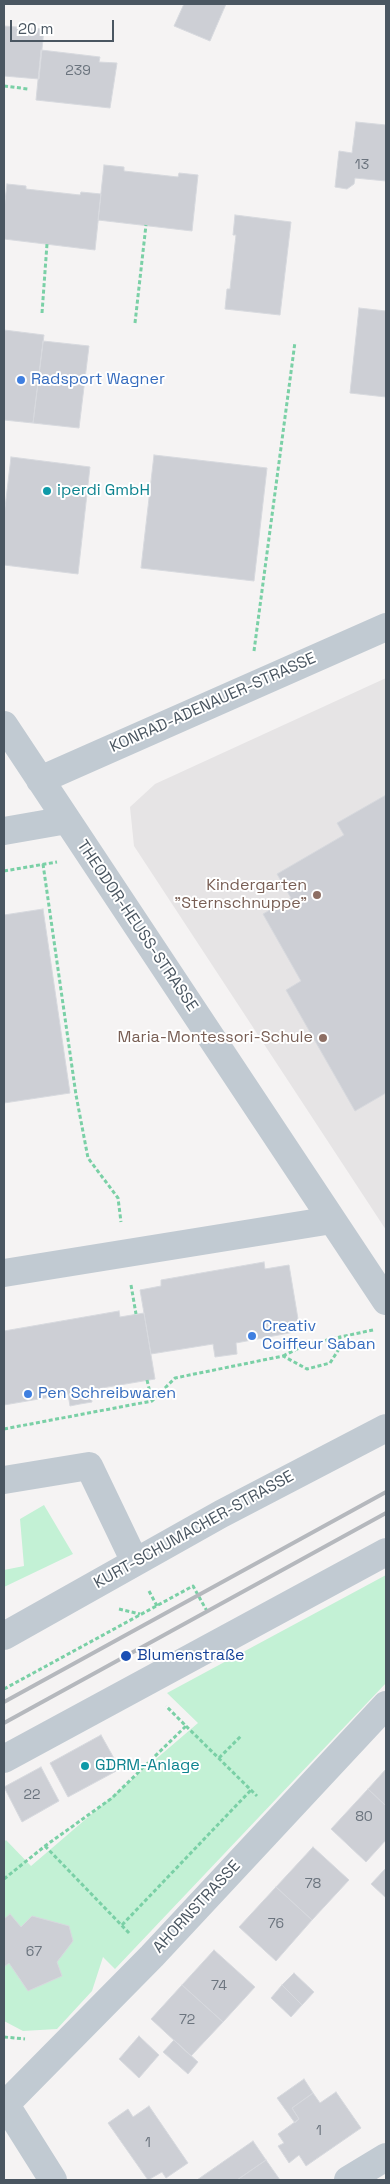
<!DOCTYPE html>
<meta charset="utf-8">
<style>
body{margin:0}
#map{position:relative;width:390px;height:2184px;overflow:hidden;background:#f5f3f3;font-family:"Space Grotesk",sans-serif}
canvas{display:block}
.frame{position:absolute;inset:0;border:5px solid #4a5661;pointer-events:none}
.scale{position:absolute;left:10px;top:20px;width:104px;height:22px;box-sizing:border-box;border:2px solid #4a5661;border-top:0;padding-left:6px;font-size:15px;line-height:18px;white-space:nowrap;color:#4a5661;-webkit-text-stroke:4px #fff;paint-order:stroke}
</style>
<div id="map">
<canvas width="390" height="2184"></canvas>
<div class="frame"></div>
<div class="scale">20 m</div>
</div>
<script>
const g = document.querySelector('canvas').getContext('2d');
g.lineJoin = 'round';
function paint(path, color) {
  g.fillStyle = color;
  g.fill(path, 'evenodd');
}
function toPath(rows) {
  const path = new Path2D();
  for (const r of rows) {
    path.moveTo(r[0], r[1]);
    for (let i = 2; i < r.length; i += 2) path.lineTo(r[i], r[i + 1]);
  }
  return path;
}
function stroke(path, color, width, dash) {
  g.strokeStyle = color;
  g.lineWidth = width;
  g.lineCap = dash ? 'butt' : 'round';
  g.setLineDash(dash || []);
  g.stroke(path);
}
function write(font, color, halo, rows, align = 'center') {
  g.font = font + ' "Space Grotesk",sans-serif';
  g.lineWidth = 4;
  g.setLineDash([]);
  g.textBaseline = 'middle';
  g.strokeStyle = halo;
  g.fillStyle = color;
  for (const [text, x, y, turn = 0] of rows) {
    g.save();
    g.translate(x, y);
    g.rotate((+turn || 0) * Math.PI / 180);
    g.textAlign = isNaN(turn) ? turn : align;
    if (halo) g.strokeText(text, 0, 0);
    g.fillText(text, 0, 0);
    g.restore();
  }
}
paint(toPath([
 [386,678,386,1230,134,846,130,807,155,784]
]), '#e6e4e5');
paint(toPath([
 [44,1505,73,1554,4,1587,4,1570,24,1566,20,1519],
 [386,1575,386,1683,115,1969,103,1957,92,1991,57,2029,23,2031,4,2021,4,1842,6,1840,31,1866,198,1723,167,1693]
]), '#c3f1d5');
const building = toPath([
 [184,4,226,4,210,41,174,26,184,4],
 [4,26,44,29,39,79,4,76,4,26],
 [41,50,100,57,99,62,117,63,110,108,36,100,41,50],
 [356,122,386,125,386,181,355,178,354,184,347,189,335,187,339,151,352,153,356,122],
 [104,165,124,167,124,171,178,177,179,173,198,175,192,231,98,220,104,165],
 [7,184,26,186,26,189,80,195,81,192,101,194,95,250,4,239,4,209,7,184],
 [235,215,291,222,280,315,225,309,227,289,230,289,236,235,233,235,235,215],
 [359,308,386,311,386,397,350,393,359,308],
 [4,330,44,335,33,423,4,420,4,330],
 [43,341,89,346,79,428,33,423,43,341],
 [154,455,267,468,254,581,141,568,154,455],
 [11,457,90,467,78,574,4,565,4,516,11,457],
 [386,795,386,1093,355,1111,286,990,301,981,263,914,291,898,277,874,344,835,337,823,386,795],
 [43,909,70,1093,4,1103,4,915,43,909],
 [264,1262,265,1269,289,1265,300,1331,236,1343,237,1354,215,1357,213,1344,151,1354,140,1290,161,1286,161,1280,264,1262],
 [119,1311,120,1317,144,1313,155,1379,90,1390,92,1402,80,1404,70,1406,68,1394,4,1405,4,1331,119,1311],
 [101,1735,120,1769,68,1797,50,1763,101,1735],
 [41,1767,59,1801,22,1822,4,1787,41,1767],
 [386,1769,386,1806,368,1789,386,1769],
 [368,1789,386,1806,386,1840,366,1862,331,1829,368,1789],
 [313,1847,349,1880,312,1920,276,1887,313,1847],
 [386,1868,386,1898,371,1884,386,1868],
 [276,1887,312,1920,276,1961,239,1927,276,1887],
 [10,1914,21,1927,32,1916,69,1926,73,1941,57,1962,62,1976,28,1991,9,1963,4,1967,4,1919,10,1914],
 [214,1950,255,1987,223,2022,182,1985,214,1950],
 [294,1973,314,1992,302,2005,282,1985,294,1973],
 [182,1985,223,2022,191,2056,151,2019,182,1985],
 [282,1985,302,2005,291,2017,271,1998,282,1985],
 [139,2036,159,2055,139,2078,119,2059,139,2036],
 [174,2040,198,2062,188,2074,163,2052,174,2040],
 [304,2079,313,2093,292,2108,299,2119,295,2123,277,2098,304,2079],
 [336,2092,361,2128,306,2166,299,2155,289,2163,278,2146,284,2143,278,2134,299,2119,292,2108,313,2093,320,2103,336,2092],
 [149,2106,188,2163,166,2178,162,2172,148,2180,108,2123,128,2109,133,2117,149,2106],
 [253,2141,266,2160,237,2180,197,2180,253,2141],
 [266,2160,280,2180,237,2180,266,2160]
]);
paint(building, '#cdcfd5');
stroke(building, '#d7d9de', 1);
stroke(toPath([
 [4,86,28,89],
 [42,313,47,244],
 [135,323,146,225],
 [254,651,295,342],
 [43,864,76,1095,88,1158,118,1198,121,1222],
 [4,871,57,862],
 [131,1285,136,1314],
 [283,1356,305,1345,340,1337],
 [147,1380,152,1401],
 [4,1429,152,1401,175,1378,283,1356,307,1369,330,1363,339,1349,340,1337,373,1330],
 [149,1591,157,1606],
 [119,1609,140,1614],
 [4,1689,193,1586,208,1613],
 [186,1726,257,1796],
 [219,1758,242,1735],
 [45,1846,130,1934],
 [4,1879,45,1846,112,1798,186,1726,166,1706],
 [122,1925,251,1790],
 [4,2037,25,2039]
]), '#7ad0a6', 3, [4, 2.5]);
stroke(toPath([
 [4,725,386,1301],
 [40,780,386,627],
 [4,831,67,820],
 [4,1273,332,1220],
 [4,1480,89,1466,135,1562],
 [4,1636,221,1514,386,1428],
 [4,1759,386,1552],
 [4,2102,53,2180],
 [4,2106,152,1956,386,1705],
 [348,2180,386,2157]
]), '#c1cad2', 28);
stroke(toPath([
 [4,1702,386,1492],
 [4,1723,386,1513]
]), '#b5b8bd', 4);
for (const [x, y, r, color] of [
 [21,380,5,"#3f7fe0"],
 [47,491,5,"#0f9aa8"],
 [317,895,5,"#8d6e63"],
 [323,1038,5,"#8d6e63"],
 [252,1336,5,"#3f7fe0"],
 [28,1394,5,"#3f7fe0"],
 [126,1656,6,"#1a4fb4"],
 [85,1766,5,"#0f9aa8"]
]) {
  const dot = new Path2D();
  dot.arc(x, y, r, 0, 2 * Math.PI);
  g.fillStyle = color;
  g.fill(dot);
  stroke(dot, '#fff', 2);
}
write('14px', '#6b747e', null, [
 ["239",78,71],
 ["13",362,165],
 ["22",32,1795],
 ["80",364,1817],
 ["78",313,1884],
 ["76",276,1924],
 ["67",34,1952],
 ["74",219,1986],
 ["72",187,2020],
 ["1",319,2131],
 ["1",148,2143]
]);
write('16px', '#366cbe', '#fff', [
 ["Radsport Wagner",31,380],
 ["Creativ",262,1327],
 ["Coiffeur Saban",262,1345],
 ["Pen Schreibwaren",38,1394]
], 'left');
write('16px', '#0d838f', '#fff', [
 ["iperdi GmbH",57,491],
 ["GDRM-Anlage",95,1766]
], 'left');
write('16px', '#4a5661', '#fff', [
 ["KONRAD-ADENAUER-STRASSE",213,703,-24],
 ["THEODOR-HEUSS-STRASSE",137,926,56],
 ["KURT-SCHUMACHER-STRASSE",194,1530,-29],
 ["AHORNSTRASSE",197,1907,-47]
]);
write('16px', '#785e54', '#fff', [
 ["Kindergarten",307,886],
 ["\"Sternschnuppe\"",307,904],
 ["Maria-Montessori-Schule",313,1038]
], 'right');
write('16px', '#164399', '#fff', [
 ["Blumenstraße",137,1656]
], 'left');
</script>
